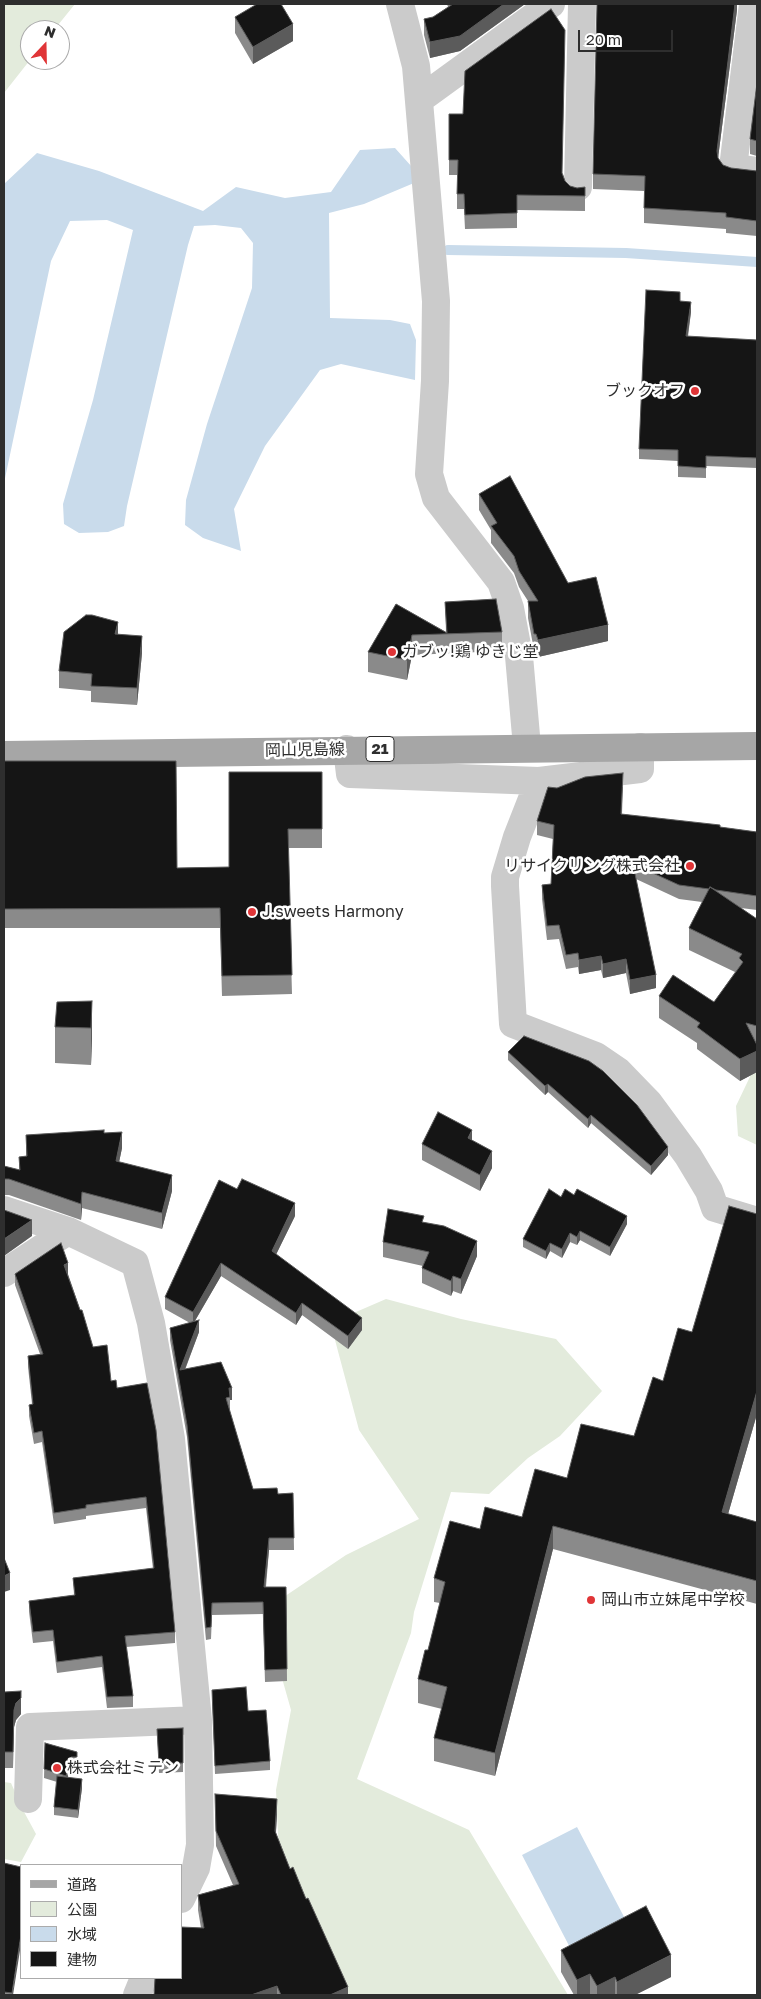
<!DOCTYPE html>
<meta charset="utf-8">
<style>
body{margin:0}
#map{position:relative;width:761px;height:1999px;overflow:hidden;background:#fff;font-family:"Golos Text","Noto Sans JP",sans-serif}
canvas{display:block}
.frame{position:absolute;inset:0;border:5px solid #2e2e2e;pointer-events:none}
.legend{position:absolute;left:20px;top:1864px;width:162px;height:115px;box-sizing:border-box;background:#fff;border:1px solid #ababab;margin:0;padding:6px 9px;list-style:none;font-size:15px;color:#2e2e2e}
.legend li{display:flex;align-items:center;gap:10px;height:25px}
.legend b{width:25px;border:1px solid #ababab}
.north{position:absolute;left:20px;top:20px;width:50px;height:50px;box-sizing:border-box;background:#fff;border:1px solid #ababab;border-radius:50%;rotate:21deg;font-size:14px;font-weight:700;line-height:20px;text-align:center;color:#2e2e2e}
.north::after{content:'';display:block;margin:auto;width:18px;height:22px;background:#e03537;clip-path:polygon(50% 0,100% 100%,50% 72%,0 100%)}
.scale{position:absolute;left:578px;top:30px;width:95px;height:22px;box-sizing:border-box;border:2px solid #2e2e2e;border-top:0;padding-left:6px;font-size:15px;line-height:18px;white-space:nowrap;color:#2e2e2e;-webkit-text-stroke:4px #fff;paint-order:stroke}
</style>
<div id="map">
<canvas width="761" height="1999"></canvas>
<div class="frame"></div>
<ul class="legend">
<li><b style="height:6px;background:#a6a6a6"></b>道路</li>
<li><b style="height:14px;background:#e3ebdc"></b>公園</li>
<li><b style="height:14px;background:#c9dbeb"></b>水域</li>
<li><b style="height:14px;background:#151515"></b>建物</li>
</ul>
<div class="north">N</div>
<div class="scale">20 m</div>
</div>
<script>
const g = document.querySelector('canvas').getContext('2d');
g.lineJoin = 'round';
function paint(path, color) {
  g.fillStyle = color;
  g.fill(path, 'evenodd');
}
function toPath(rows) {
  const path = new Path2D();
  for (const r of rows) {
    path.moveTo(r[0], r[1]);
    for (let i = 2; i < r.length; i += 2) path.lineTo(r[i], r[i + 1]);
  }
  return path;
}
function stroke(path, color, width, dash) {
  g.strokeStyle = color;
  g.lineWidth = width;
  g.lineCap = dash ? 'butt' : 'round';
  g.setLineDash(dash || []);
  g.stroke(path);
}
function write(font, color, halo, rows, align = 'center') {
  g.font = font + ' "Golos Text","Noto Sans JP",sans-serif';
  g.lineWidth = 5;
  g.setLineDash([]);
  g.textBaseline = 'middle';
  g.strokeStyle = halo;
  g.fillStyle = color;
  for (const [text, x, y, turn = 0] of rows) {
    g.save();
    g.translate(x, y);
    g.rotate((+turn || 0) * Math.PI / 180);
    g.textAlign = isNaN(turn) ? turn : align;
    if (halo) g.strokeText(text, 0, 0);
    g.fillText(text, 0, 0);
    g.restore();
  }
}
paint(toPath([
 [4,4,75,4,54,30,30,30,30,60,4,93],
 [757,1062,757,1145,738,1136,736,1106],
 [386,1299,461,1319,556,1339,602,1391,560,1436,528,1458,489,1494,451,1492,414,1612,411,1633,357,1779,469,1830,568,1995,345,1995,280,1878,276,1790,291,1710,263,1611,346,1555,419,1519,359,1430,335,1340,349,1315],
 [4,1782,11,1783,23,1810,36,1834,21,1862,4,1859]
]), '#e3ebdc');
paint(toPath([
 [395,148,412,167,414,183,364,204,329,213,330,318,390,320,410,324,416,340,415,380,341,364,320,370,265,446,234,509,241,551,203,538,185,525,186,500,207,424,252,288,253,243,241,228,215,225,194,226,188,245,127,506,124,526,108,532,79,533,64,524,63,504,93,400,133,230,107,220,70,221,51,261,4,483,4,184,37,153,99,171,203,211,236,187,285,198,331,192,360,150],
 [577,1827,633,1934,578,1963,522,1855]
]), '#c9dbeb');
stroke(toPath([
 [448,250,626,253,757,262]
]), '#c9dbeb', 10);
stroke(toPath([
 [400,4,416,66,436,301,435,381,429,474,436,498,501,582,510,608,519,656,527,747],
 [753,4,733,168,757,171],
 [419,100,551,4],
 [578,187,582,4],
 [640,747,640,769,539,781,517,837,505,877,505,886,513,1024,596,1056,618,1071,649,1103,688,1156,709,1191,715,1208,757,1221],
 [347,749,350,774,539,781],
 [4,1210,68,1231,135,1263,151,1323,171,1439,198,1720,200,1845,196,1868,181,1899],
 [4,1273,68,1231],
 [28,1799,30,1727,198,1720],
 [137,1995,144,1978]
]), '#cbcbcb', 28);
stroke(toPath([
 [4,755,757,746]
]), '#a6a6a6', 28);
paint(toPath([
 [447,4,525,4,460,51,430,58,424,35,424,19,433,17,448,7],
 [737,4,737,10,718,158,723,165,731,168,757,171,757,236,726,233,726,229,644,223,644,191,593,189,593,174],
 [235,17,293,41,253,64,235,33],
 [757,83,757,156,750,154,750,139],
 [449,114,563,174,565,181,570,186,577,188,585,187,585,211,517,210,517,228,465,229,464,209,457,209,457,175,449,175],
 [680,301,691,312,688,337,757,340,757,468,706,466,706,478,678,477,678,461,639,459,639,449],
 [479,494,568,583,608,641,538,657,536,650,534,650,528,618,528,601,519,587,514,573,491,543,491,530,479,510],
 [445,602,502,632,502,651,412,655,407,680,368,672,368,652,396,604,446,632],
 [118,634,142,653,137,705,91,702,91,691,59,688,59,671],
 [4,761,177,868,229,867,322,772,322,848,288,848,292,994,222,996,220,928,4,928],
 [623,787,622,814,757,832,757,910,741,908,757,919,757,1072,740,1081,697,1049,697,1043,659,1018,659,996,714,1002,735,972,689,950,689,928,702,902,679,899,636,879,656,988,630,994,626,973,603,978,601,970,579,974,578,967,566,969,559,939,547,940,542,899,542,885,551,884,553,839,537,835,537,821,557,788],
 [92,1001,92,1038,91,1065,55,1063,55,1027],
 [508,1052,668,1155,651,1175,591,1123,588,1128,548,1092,545,1095,508,1060],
 [104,1133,122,1148,119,1162,172,1191,162,1229,82,1208,81,1220,9,1195,4,1195,4,1166,19,1170,19,1157,26,1156,26,1135],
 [472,1140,492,1168,480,1191,422,1160,422,1144],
 [561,1197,627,1224,610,1256,580,1240,577,1245,570,1242,562,1258,550,1251,546,1259,523,1247,523,1239],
 [757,1214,757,1414,728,1514,757,1522,757,1604,553,1549,495,1776,434,1761,434,1738,442,1709,418,1703,418,1679,428,1650,440,1603,434,1602,434,1578,480,1529,522,1517,567,1478,634,1436,663,1381,692,1332],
 [295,1216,276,1254,362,1330,348,1349,302,1315,296,1325,221,1276,195,1321,199,1332,185,1370,221,1362,232,1400,230,1400,230,1409,229,1409,253,1489,278,1494,293,1493,294,1550,269,1550,266,1587,286,1587,287,1681,265,1682,263,1614,212,1615,211,1639,206,1640,187,1437,170,1340,170,1328,190,1323,165,1309,165,1297],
 [424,1222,477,1256,461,1294,453,1291,451,1296,422,1283,422,1268,423,1266,383,1257,383,1242],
 [15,1274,68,1274,93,1347,111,1381,117,1388,147,1383,175,1632,175,1643,126,1647,133,1696,133,1707,107,1708,102,1667,57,1673,53,1641,33,1643,29,1612,29,1601,74,1595,73,1578,153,1569,146,1508,86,1516,86,1519,54,1524,42,1442,34,1444,29,1416,29,1405,32,1404,28,1367,28,1356,40,1354,15,1285],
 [212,1690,248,1711,270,1761,270,1770,215,1774],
 [4,1692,21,1714,16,1720,14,1727,13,1768,4,1768],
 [183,1728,183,1772,159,1773,157,1729],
 [45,1743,77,1752,77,1765,71,1765,68,1777,82,1788,78,1818,54,1815,54,1807,57,1782,44,1778],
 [215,1794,277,1814,276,1833,290,1869,306,1899,348,1995,154,1995,201,1928,198,1910,198,1895,233,1885,216,1846],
 [4,1863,13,1995,4,1995],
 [561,1950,671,1977,635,1995,574,1995,561,1972]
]), '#8a8a8a');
paint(toPath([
 [504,4,525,4,460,51,430,58,430,42],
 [735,4,737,4,737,10,717,166,717,151],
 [293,24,293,41,253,64,253,47],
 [691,302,691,312,686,347,686,336],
 [118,622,118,639,115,634],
 [608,625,608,641,538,657,538,640],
 [412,635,412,655,407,680,407,660],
 [142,636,142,653,137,705,137,688],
 [601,956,601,970,579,974,579,960],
 [626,959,626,973,603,978,603,964],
 [656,975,656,988,630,994,630,980],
 [92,1001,92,1038,91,1065,91,1028],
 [757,1051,757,1072,740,1081,740,1059],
 [548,1084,548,1092,545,1095,545,1086],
 [591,1115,591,1123,588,1128,588,1119],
 [472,1130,472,1147,468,1138],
 [122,1132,122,1148,116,1177,116,1161],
 [668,1147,668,1155,651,1175,651,1166],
 [492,1151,492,1168,480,1191,480,1175],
 [172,1175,172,1191,162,1229,162,1213],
 [82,1192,82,1208,81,1220,81,1204],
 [295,1203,295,1216,272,1263,272,1251],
 [627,1216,627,1224,610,1256,610,1247],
 [32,1220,32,1236,4,1256,4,1239],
 [580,1231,580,1240,577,1245,577,1237],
 [570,1233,570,1242,562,1258,562,1249],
 [477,1241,477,1256,461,1294,461,1279],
 [550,1243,550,1251,546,1259,546,1251],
 [68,1263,68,1274,64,1276,64,1265],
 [221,1263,221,1276,193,1324,193,1312],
 [453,1276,453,1291,451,1296,451,1281],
 [302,1303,302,1315,296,1325,296,1313],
 [362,1318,362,1330,348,1349,348,1336],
 [199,1320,199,1332,180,1382,180,1370],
 [229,1388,232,1388,232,1400,230,1400],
 [757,1391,757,1414,722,1535,722,1512],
 [553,1526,553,1549,495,1776,495,1753],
 [269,1538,269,1550,264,1599,264,1587],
 [10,1573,10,1590,4,1592,4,1576],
 [21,1698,21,1714,16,1720,14,1727,13,1768,14,1710,16,1703],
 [71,1757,71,1765,66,1784,66,1776],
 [82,1779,82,1788,78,1818,78,1810],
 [277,1799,277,1814,275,1846,275,1831],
 [21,1935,21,1944,13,1995,12,1995],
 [671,1955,671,1977,635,1995,617,1995,617,1982],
 [590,1974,590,1995,577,1995,577,1980],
 [615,1977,615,1995,597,1995,597,1986],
 [277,1986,277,1995,251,1995],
 [348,1987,348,1995,330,1995]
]), '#5b5b5b');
const building = toPath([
 [257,4,281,4,293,24,253,47,235,17,257,4],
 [453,4,504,4,460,36,430,42,424,19,433,17,453,4],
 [597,4,735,4,717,151,718,158,723,165,731,168,757,171,757,221,726,217,726,213,644,208,645,176,593,174,597,4],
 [551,9,565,30,562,173,565,181,570,186,577,188,585,187,585,196,517,195,517,213,465,215,464,194,457,194,458,160,449,160,449,114,463,114,465,71,551,9],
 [757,83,757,141,750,139,757,83],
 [646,290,680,292,680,301,691,302,686,336,757,340,757,458,706,456,706,468,678,466,678,450,639,449,646,290],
 [510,476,568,583,596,577,608,625,538,640,536,634,534,634,528,601,538,601,519,571,514,556,491,526,497,523,479,494,510,476],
 [496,599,502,632,412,635,407,660,368,652,396,604,447,633,445,602,496,599],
 [86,615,92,615,118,622,115,634,142,636,137,688,91,686,92,674,59,671,64,632,86,615],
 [4,761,176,761,177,868,229,867,229,772,322,772,322,829,288,829,292,975,222,976,220,908,4,909,4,761],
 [623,773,621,814,720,825,720,827,757,832,757,896,716,890,710,887,709,889,679,885,633,864,656,975,630,980,626,959,603,964,601,956,579,960,578,953,566,955,559,925,547,926,542,885,551,884,554,825,537,821,548,787,557,788,585,777,623,773],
 [710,887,757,919,757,1026,746,1023,757,1045,757,1051,740,1059,697,1027,700,1023,659,996,673,975,714,1002,743,962,739,958,742,954,689,928,710,887],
 [92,1001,91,1028,55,1027,57,1002,92,1001],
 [524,1036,589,1061,603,1071,637,1105,668,1147,651,1166,591,1115,588,1119,548,1084,545,1086,508,1052,524,1036],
 [438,1112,472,1130,468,1138,492,1151,480,1175,422,1144,438,1112],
 [104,1130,104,1133,122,1132,116,1161,172,1175,162,1213,82,1192,81,1204,9,1179,4,1179,4,1166,20,1170,19,1157,27,1156,26,1135,104,1130],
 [242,1179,295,1203,272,1251,362,1318,348,1336,302,1303,296,1313,221,1263,193,1312,165,1297,219,1180,237,1189,242,1179],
 [549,1189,561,1197,565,1189,574,1195,577,1189,627,1216,610,1247,580,1231,577,1237,570,1233,562,1249,550,1243,546,1251,523,1239,549,1189],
 [729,1206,757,1214,757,1391,722,1512,757,1522,757,1581,553,1526,495,1753,434,1738,447,1687,418,1679,425,1650,428,1650,445,1582,434,1578,450,1521,480,1529,485,1507,522,1517,535,1469,567,1478,581,1424,634,1436,653,1377,663,1381,678,1328,692,1332,729,1206],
 [388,1209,424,1216,422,1222,444,1226,477,1241,461,1279,453,1276,451,1281,422,1268,429,1252,383,1242,388,1209],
 [4,1210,32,1220,4,1239,4,1210],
 [61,1243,68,1263,64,1265,80,1310,82,1310,93,1347,107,1345,111,1381,116,1380,117,1388,147,1383,156,1430,175,1632,125,1636,133,1696,107,1697,102,1656,57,1662,53,1630,33,1632,29,1601,75,1595,73,1578,154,1568,146,1497,86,1505,86,1508,54,1513,42,1431,34,1433,29,1405,33,1404,28,1356,43,1354,15,1274,61,1243],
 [199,1320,180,1370,221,1362,232,1388,229,1388,230,1397,226,1398,253,1489,277,1488,278,1494,293,1493,294,1538,269,1538,264,1587,286,1587,287,1669,265,1670,263,1602,212,1603,211,1627,206,1628,187,1425,170,1328,199,1320],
 [4,1558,10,1573,4,1576,4,1558],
 [246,1687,248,1711,266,1710,270,1761,215,1766,212,1690,246,1687],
 [21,1691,21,1698,16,1703,14,1710,13,1752,4,1752,4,1692,21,1691],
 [183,1728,183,1763,159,1764,157,1729,183,1728],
 [45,1743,77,1752,77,1757,71,1757,66,1776,44,1769,45,1743],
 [57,1776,82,1779,78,1810,54,1807,57,1776],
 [215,1794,277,1799,275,1831,290,1869,293,1867,306,1899,308,1898,348,1987,330,1995,281,1995,277,1986,251,1995,154,1995,155,1978,181,1978,181,1927,204,1928,198,1895,239,1884,216,1831,215,1794],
 [4,1863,21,1867,21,1935,12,1993,4,1992,4,1863],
 [646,1906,671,1955,617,1982,615,1977,597,1986,590,1974,577,1980,561,1950,646,1906]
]);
paint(building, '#151515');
stroke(building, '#5b5b5b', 1);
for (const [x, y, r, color] of [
 [695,391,5,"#e03537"],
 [392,652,5,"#e03537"],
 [690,866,5,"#e03537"],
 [252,912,5,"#e03537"],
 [591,1600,5,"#e03537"],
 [57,1768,5,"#e03537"]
]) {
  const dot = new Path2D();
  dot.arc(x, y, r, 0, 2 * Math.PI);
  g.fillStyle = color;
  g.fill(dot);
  stroke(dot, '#fff', 2);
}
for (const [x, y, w] of [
 [380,749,28]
]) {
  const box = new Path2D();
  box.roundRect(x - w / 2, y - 12.5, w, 25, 4);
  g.fillStyle = '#fff';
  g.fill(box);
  stroke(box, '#2e2e2e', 1);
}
write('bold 15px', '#2e2e2e', null, [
 ["21",380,749]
]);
write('16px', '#2e2e2e', '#fff', [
 ["ブックオフ",685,391,"right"],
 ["ガブッ!鶏 ゆきじ堂",402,652],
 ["リサイクリング株式会社",680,866,"right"],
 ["J.sweets Harmony",262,912],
 ["岡山市立妹尾中学校",601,1600],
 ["株式会社ミテン",67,1768]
], 'left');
write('16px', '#2e2e2e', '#fff', [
 ["岡山児島線",305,750,-1]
]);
</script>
